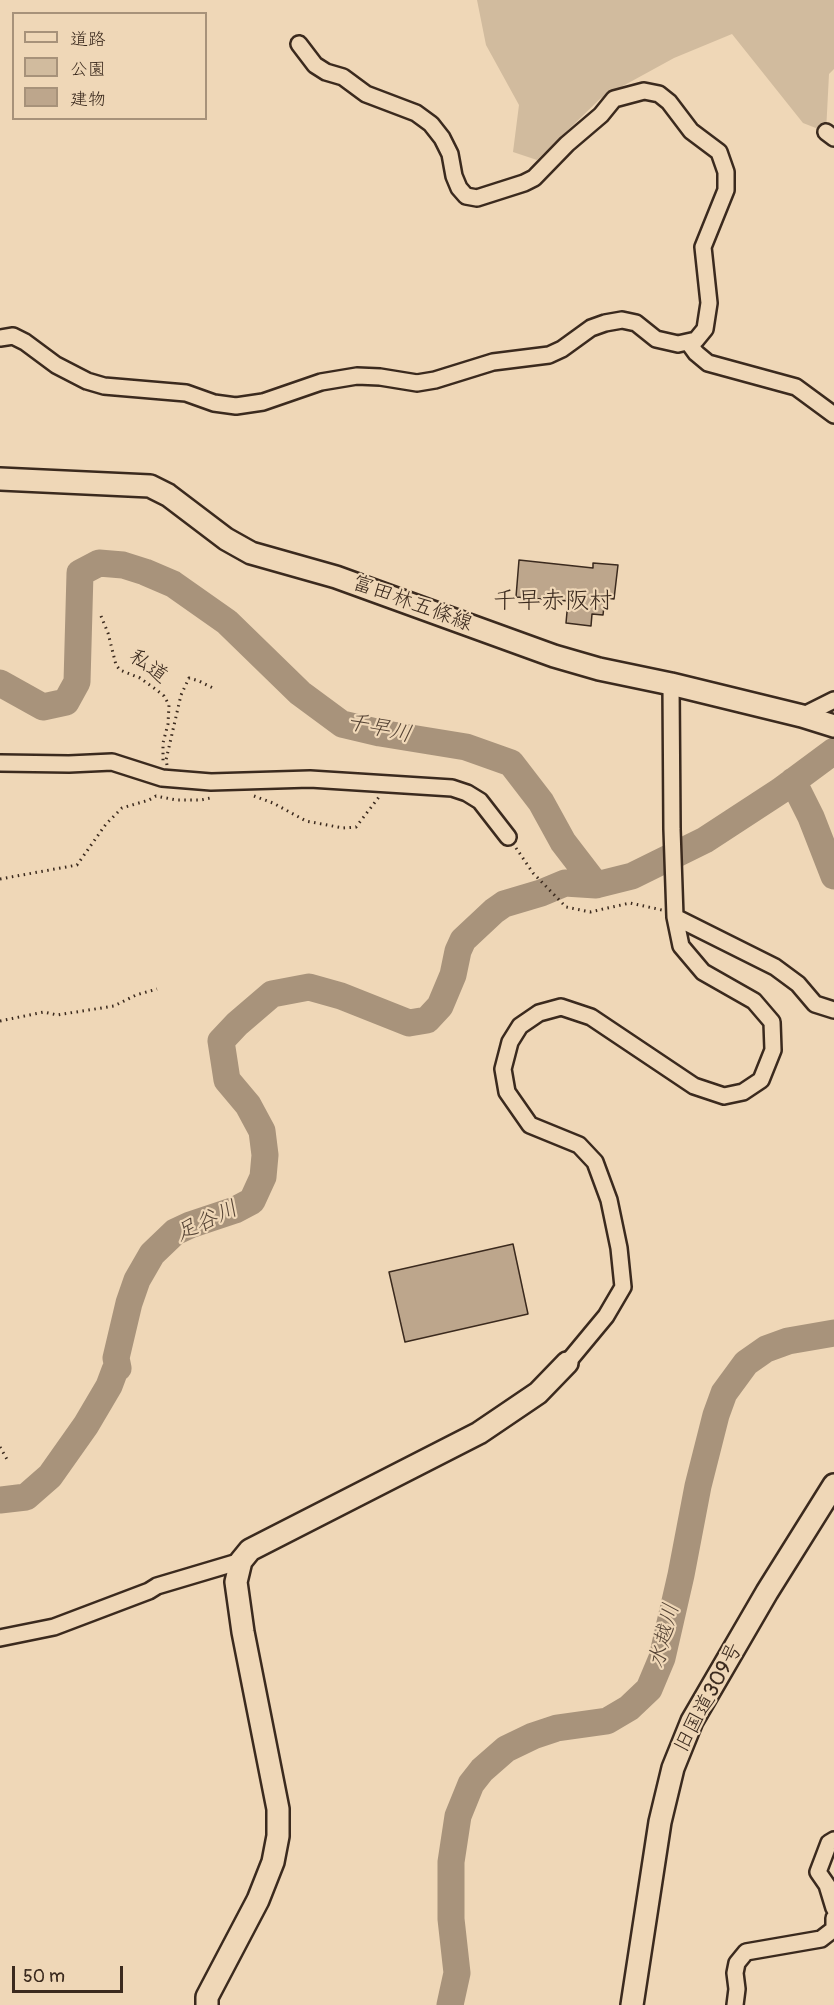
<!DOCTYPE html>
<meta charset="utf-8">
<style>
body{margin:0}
#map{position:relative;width:834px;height:2005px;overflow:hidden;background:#efd7b7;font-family:Pangolin,"Klee One",sans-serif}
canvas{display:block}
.legend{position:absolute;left:12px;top:12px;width:195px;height:108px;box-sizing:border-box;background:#efd7b7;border:2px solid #a7927a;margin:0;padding:8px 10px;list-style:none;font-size:18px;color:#3b2a1e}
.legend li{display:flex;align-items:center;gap:12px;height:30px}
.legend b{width:30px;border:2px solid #a7927a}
.scale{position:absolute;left:12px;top:1966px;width:111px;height:27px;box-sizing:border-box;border:3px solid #3b2a1e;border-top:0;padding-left:8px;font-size:18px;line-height:21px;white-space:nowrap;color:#3b2a1e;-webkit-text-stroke:4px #efd7b7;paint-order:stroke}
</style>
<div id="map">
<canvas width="834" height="2005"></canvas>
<ul class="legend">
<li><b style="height:8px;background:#efd7b7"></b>道路</li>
<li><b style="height:16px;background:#d1bb9e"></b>公園</li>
<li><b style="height:16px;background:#bda68c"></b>建物</li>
</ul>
<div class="scale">50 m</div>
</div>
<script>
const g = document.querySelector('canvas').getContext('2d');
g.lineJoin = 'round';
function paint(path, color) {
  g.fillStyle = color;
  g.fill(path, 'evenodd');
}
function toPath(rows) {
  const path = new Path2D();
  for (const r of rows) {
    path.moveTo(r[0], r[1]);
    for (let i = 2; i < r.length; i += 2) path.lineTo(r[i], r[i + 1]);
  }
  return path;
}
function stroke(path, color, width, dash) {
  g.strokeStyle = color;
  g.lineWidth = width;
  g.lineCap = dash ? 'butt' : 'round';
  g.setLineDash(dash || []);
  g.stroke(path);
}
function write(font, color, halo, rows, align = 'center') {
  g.font = font + ' Pangolin,"Klee One",sans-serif';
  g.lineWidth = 4.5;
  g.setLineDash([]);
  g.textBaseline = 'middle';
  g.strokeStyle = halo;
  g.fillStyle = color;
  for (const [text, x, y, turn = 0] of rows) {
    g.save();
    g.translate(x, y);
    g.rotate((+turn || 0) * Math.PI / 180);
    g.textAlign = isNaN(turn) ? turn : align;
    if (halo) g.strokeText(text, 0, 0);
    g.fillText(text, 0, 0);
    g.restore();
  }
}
paint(toPath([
 [477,0,834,0,834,69,829,74,826,132,803,123,732,34,674,58,601,98,537,160,513,152,519,105,486,45]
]), '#d1bb9e');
stroke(toPath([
 [0,683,43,707,66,702,77,682,80,573,99,563,123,565,145,572,173,584,227,622,300,693,342,724,380,733,466,747,511,763,541,802,563,842,596,885],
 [793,781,811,817,834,876],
 [0,1500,26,1497,50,1476,86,1425,109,1386,115,1370,118,1368,116,1358,129,1303,137,1280,152,1254,175,1232,190,1225,235,1210,252,1201,263,1177,265,1155,262,1131,248,1105,227,1080,221,1041,237,1024,272,994,309,987,341,996,409,1023,427,1020,440,1006,453,975,458,951,463,940,494,911,504,904,541,893,565,883,596,885,632,876,705,840,780,791,834,751],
 [450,2005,457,1973,451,1919,451,1862,458,1816,471,1784,482,1770,506,1749,533,1736,557,1728,607,1721,629,1708,649,1689,662,1658,681,1575,698,1486,716,1415,724,1393,746,1363,766,1349,788,1341,834,1333]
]), '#a8937b', 27);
const building = toPath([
 [519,560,593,568,593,563,618,565,614,599,605,598,603,615,592,614,591,626,566,623,568,601,516,597,519,560],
 [513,1244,528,1314,405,1342,389,1272,513,1244]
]);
paint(building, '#bda68c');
stroke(building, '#3b2a1e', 1.5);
const street = toPath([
 [826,132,834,138],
 [0,338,13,336,25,342,56,365,87,381,104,386,186,393,214,403,236,406,263,402,321,382,357,376,380,377,417,383,435,380,493,362,549,355,562,349,591,328,605,323,622,320,636,323,656,339,678,344,696,340,705,329,709,303,703,247,726,190,726,172,719,152,691,131,669,102,659,94,644,91,614,99,601,115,567,144,534,178,524,183,477,198,466,196,459,188,454,176,450,154,442,138,431,124,416,113,366,94,343,77,326,72,315,65,299,44],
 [688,342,696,353,708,363,796,387,834,415],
 [802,716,834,700],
 [0,763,69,764,112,762,162,778,211,782,310,779,452,788,467,793,480,801,508,837],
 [675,917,775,967,798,984,815,1004,834,1010],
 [567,1363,606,1316,623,1287,619,1248,609,1200,595,1162,579,1145,530,1125,507,1092,503,1069,510,1042,520,1026,539,1013,561,1007,591,1017,694,1086,724,1096,743,1092,761,1080,773,1050,772,1022,754,1001,703,972,681,946,675,917,672,829,671,684],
 [0,1638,54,1627,149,1591,157,1586,241,1561],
 [834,1840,829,1843,818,1872,827,1885,834,1908],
 [735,2005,737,1989,735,1973,737,1963,746,1952,821,1939,834,1929,834,1918]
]);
const secondary = toPath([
 [0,479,150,486,168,495,226,539,251,553,336,577,554,656,599,669,671,684,802,716,834,726],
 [207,2005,207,1997,258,1900,273,1862,278,1836,278,1809,243,1632,236,1582,241,1561,250,1550,479,1433,538,1393,567,1363],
 [632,2005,660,1822,673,1768,692,1721,767,1592,834,1485]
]);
stroke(street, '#3b2a1e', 20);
stroke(secondary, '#3b2a1e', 26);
stroke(toPath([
 [101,616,108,633,116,665,120,670,140,678,158,691,164,696,169,705,168,724,163,743,163,764],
 [167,765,166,760,181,695,189,678,199,681,213,688],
 [254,796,273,803,306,821,343,828,356,827,379,797],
 [516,848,533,873,566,907,590,912,630,903,662,910],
 [0,879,77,865,106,824,122,808,149,800,156,796,176,800,201,800,210,798],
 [0,1021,44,1012,57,1015,114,1006,136,995,157,989],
 [0,1447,8,1461]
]), '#3b2a1e', 3, [1.5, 4.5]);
stroke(street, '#efd7b7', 15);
stroke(secondary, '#efd7b7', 21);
write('21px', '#3b2a1e', '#efd7b7', [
 ["富田林五條線",412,604,20],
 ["私道",148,667,36],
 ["旧国道309号",709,1698,-62]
]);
write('italic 22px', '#564435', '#efd7b7', [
 ["千早川",379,729,12],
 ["足谷川",207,1222,-25],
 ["水越川",665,1636,-76]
]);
write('24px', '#3b2a1e', '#efd7b7', [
 ["千早赤阪村",553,602]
]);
</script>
